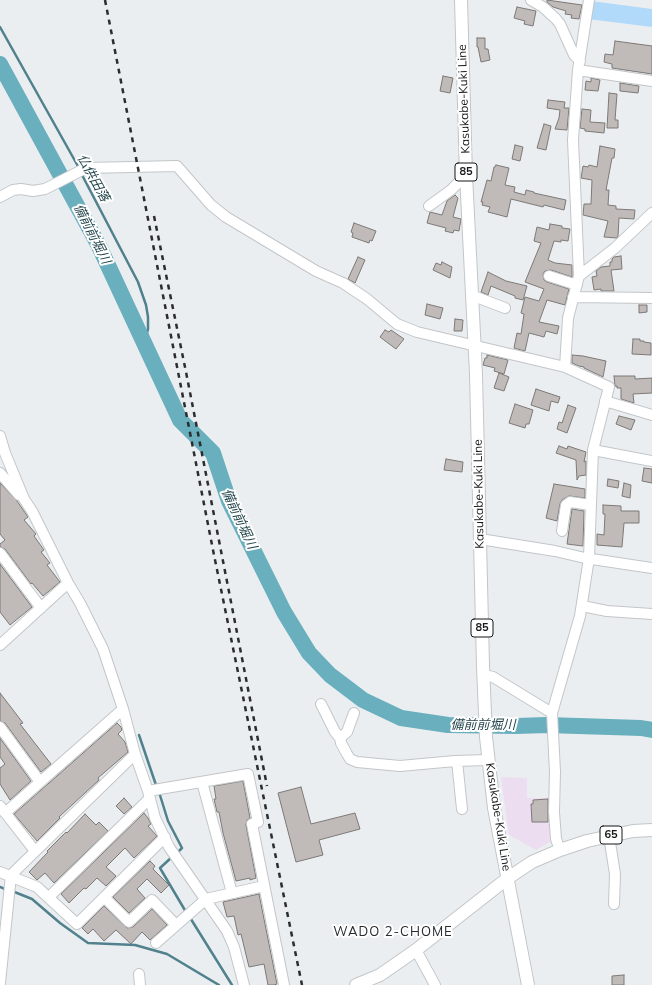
<!DOCTYPE html>
<meta charset="utf-8">
<style>
body{margin:0}
canvas{display:block;background:#eaeef1}
</style>
<canvas width="652" height="985"></canvas>
<script>
const g = document.querySelector('canvas').getContext('2d');
g.lineJoin = 'round';
function paint(path, color) {
  g.fillStyle = color;
  g.fill(path, 'evenodd');
}
function toPath(rows) {
  const path = new Path2D();
  for (const r of rows) {
    path.moveTo(r[0], r[1]);
    for (let i = 2; i < r.length; i += 2) path.lineTo(r[i], r[i + 1]);
  }
  return path;
}
function stroke(path, color, width, dash) {
  g.strokeStyle = color;
  g.lineWidth = width;
  g.lineCap = dash ? 'butt' : 'round';
  g.setLineDash(dash || []);
  g.stroke(path);
}
function write(font, color, halo, rows, align = 'center') {
  g.font = font + ' Mulish,"Noto Sans JP",sans-serif';
  g.lineWidth = 4;
  g.setLineDash([]);
  g.textBaseline = 'middle';
  g.strokeStyle = halo;
  g.fillStyle = color;
  for (const [text, x, y, turn = 0] of rows) {
    g.save();
    g.translate(x, y);
    g.rotate((+turn || 0) * Math.PI / 180);
    g.textAlign = isNaN(turn) ? turn : align;
    if (halo) g.strokeText(text, 0, 0);
    g.fillText(text, 0, 0);
    g.restore();
  }
}
paint(toPath([
 [501,777,527,778,527,798,552,798,553,840,536,850,509,835]
]), '#edddf0');
paint(toPath([
 [591,1,652,9,652,27,588,19]
]), '#b1dafa');
stroke(toPath([
 [0,27,79,168],
 [81,173,138,282,146,305,148,317,148,329,144,345],
 [139,735,157,788],
 [159,792,168,821,182,848,176,854],
 [172,857,160,868,186,912],
 [0,887,7,890],
 [12,891,32,899,60,923,88,943,135,945,167,954,219,985],
 [189,916,232,985]
]), '#50818c', 2.5);
stroke(toPath([
 [0,64,99,246,180,420,213,453,229,501,284,612,309,653,330,675,363,700,401,718,448,725,516,726,547,725,641,728,652,730]
]), '#69afbe', 16);
const building = toPath([
 [547,0,582,5,579,19,571,18,572,15,565,14,566,11,553,7,547,2,547,0],
 [517,7,536,11,533,26,524,24,525,21,514,18,517,7],
 [477,38,485,38,485,49,488,49,490,60,481,62,478,47,477,47,477,38],
 [615,41,652,46,652,74,612,68,612,64,604,62,605,54,613,55,615,41],
 [443,76,453,78,450,93,440,91,443,76],
 [591,78,600,80,598,91,585,90,586,81,591,82,591,78],
 [620,83,639,86,638,93,620,91,620,83],
 [609,93,617,94,615,120,618,120,618,128,607,128,609,93],
 [548,100,565,102,564,108,569,108,567,130,555,129,559,118,560,110,547,108,548,100],
 [582,109,591,110,590,122,605,123,604,133,585,131,585,129,580,128,582,109],
 [544,124,551,126,546,150,537,148,544,124],
 [515,145,523,147,520,161,512,159,515,145],
 [600,146,615,149,614,158,612,158,606,190,609,190,608,205,616,206,616,209,635,210,634,219,619,218,618,236,617,238,604,237,608,221,583,215,584,204,591,204,592,180,581,178,583,166,588,167,589,165,597,167,600,146],
 [496,165,509,168,505,185,515,187,514,192,525,195,526,190,534,192,534,193,566,200,564,210,544,205,543,207,511,199,507,217,488,212,490,207,482,205,483,202,481,202,487,180,491,181,494,167,495,167,496,165],
 [455,195,458,198,453,217,461,219,459,231,454,230,453,233,445,231,446,228,427,223,430,212,442,215,447,201,455,195],
 [354,223,376,231,372,241,370,240,369,243,352,237,353,233,351,232,354,223],
 [550,224,562,226,562,228,570,229,568,241,561,240,561,242,554,241,548,260,555,263,572,265,572,277,551,270,545,271,543,274,544,280,547,282,569,289,565,305,547,300,539,322,559,326,557,334,546,331,544,337,529,333,525,351,514,348,517,333,521,334,524,314,521,313,525,297,539,301,544,289,525,282,541,243,534,241,537,227,549,230,550,224],
 [621,256,622,269,611,270,614,291,601,291,601,289,594,290,592,277,597,276,596,271,601,267,610,266,610,262,612,262,612,259,614,257,621,256],
 [358,257,365,260,355,283,348,279,358,257],
 [442,262,452,267,450,278,433,270,436,263,441,265,442,262],
 [488,272,506,281,527,286,523,300,515,298,515,296,491,286,488,295,481,292,488,272],
 [427,304,443,308,440,319,425,315,427,304],
 [639,305,647,305,647,312,639,313,639,305],
 [455,319,463,320,462,331,454,331,455,319],
 [385,330,389,332,391,330,404,339,396,349,380,337,385,330],
 [633,339,640,339,640,341,644,341,644,342,651,343,651,355,632,354,633,339],
 [487,355,508,360,504,374,494,371,495,368,483,365,485,358,487,358,487,355],
 [572,355,583,356,606,361,603,377,584,368,584,367,579,366,572,363,572,355],
 [499,373,509,377,504,391,494,388,499,373],
 [614,376,635,376,635,379,652,378,652,393,633,394,634,403,621,399,621,388,617,388,617,386,615,386,614,376],
 [536,389,560,397,558,403,551,401,549,411,531,405,536,389],
 [515,404,533,410,529,424,526,424,525,428,509,423,515,404],
 [568,405,576,408,567,433,557,429,559,422,562,423,568,405],
 [619,416,635,420,631,430,616,424,619,416],
 [559,446,567,449,568,446,586,452,584,462,586,461,586,475,579,476,577,480,576,460,556,453,559,446],
 [446,459,463,462,462,472,444,470,446,459],
 [644,468,652,469,652,483,642,481,644,468],
 [608,479,619,481,618,488,607,486,608,479],
 [0,483,17,501,26,514,28,517,24,520,36,534,34,536,44,550,41,552,50,563,47,565,60,582,43,596,32,583,31,584,5,549,0,547,0,544,5,540,0,534,0,483],
 [624,483,631,485,630,498,622,496,624,483],
 [554,484,585,489,585,498,569,496,562,500,560,504,557,521,546,518,554,484],
 [603,505,621,506,621,511,639,511,639,523,624,523,622,547,597,545,597,534,604,535,605,514,603,514,603,505],
 [572,509,584,511,583,546,567,544,572,509],
 [0,564,32,607,10,625,0,612,0,564],
 [0,693,23,723,20,724,51,764,41,772,5,723,0,721,0,693],
 [117,723,121,727,122,730,118,734,125,742,128,752,98,778,99,780,59,817,60,818,37,841,14,814,117,723],
 [0,738,31,781,10,800,0,784,0,768,5,764,0,757,0,738],
 [243,781,250,818,247,820,246,825,256,878,250,880,250,878,236,881,223,833,219,812,217,812,214,799,216,799,214,786,243,781],
 [301,787,311,824,355,813,360,829,319,840,323,855,296,862,278,793,301,787],
 [124,798,132,807,124,814,116,806,124,798],
 [548,799,548,822,532,822,531,804,533,804,533,800,548,799],
 [144,813,148,818,151,824,148,826,157,836,134,858,125,848,106,867,116,876,106,886,97,878,86,889,84,888,69,903,61,894,144,813],
 [85,814,96,825,99,822,108,831,54,883,45,873,37,880,29,872,48,852,47,851,66,832,67,833,85,814],
 [150,861,155,866,153,869,169,885,161,893,147,879,137,889,145,898,129,913,113,897,150,861],
 [259,894,277,984,274,985,268,985,264,964,249,967,241,934,238,935,234,916,227,917,223,902,259,894],
 [104,906,127,928,133,927,152,909,167,925,150,940,142,932,131,944,116,930,104,941,93,929,88,934,82,928,104,906],
 [624,975,624,985,612,985,612,976,624,975]
]);
paint(building, '#c0bbb9');
stroke(building, '#7d7977', 1);
const minor = toPath([
 [531,0,543,7,556,19,560,24,574,55,580,61],
 [578,70,652,81],
 [0,197,13,190,21,189,33,191,45,189,86,168,177,166,211,205,226,217,316,271,343,283,367,299,397,324,417,332,565,367,609,387,593,450,589,558,580,616,552,713,555,772,554,812,556,839,560,850],
 [429,206,451,190,466,175],
 [549,276,577,285],
 [579,276,615,248,652,213],
 [471,295,505,308],
 [573,297,652,298],
 [565,367,568,318,579,276,573,140,578,70,589,0],
 [605,401,652,415],
 [0,436,5,453,24,499,32,511,68,583,80,603,103,649,123,709,135,754,148,791,155,818,169,847,227,931,234,947,244,985],
 [593,450,652,461],
 [0,473,19,495],
 [562,531,566,505,570,502,591,505],
 [480,539,555,551,585,558,652,568],
 [0,553,41,608],
 [582,606,607,611,652,614],
 [0,645,68,583],
 [484,675,493,677,552,713],
 [321,704,335,732,340,738,341,743,347,754,350,759,357,762,400,766,455,761,488,760],
 [0,727,40,782],
 [340,738,347,732,354,713],
 [457,761,462,809],
 [202,782,232,893],
 [148,791,248,774,258,822,252,824,284,985],
 [0,806,35,851],
 [5,813,123,709],
 [609,836,615,874,614,904],
 [0,872,37,887,77,924,165,837],
 [49,897,150,798],
 [104,897,129,922,152,900,176,925],
 [156,943,206,899,264,886],
 [416,950,435,985],
 [139,974,140,985],
 [0,983,11,875,135,754]
]);
const major = toPath([
 [461,0,466,175,476,374,483,666,486,737,494,808,528,985],
 [356,985,380,975,416,950,508,878,532,862,560,850,587,841,633,831,652,830]
]);
stroke(minor, '#c3c6c9', 12);
stroke(major, '#c3c6c9', 14);
stroke(minor, '#fff', 10);
stroke(major, '#fff', 12);
stroke(toPath([
 [105,0,214,555,302,985],
 [154,216,186,372,267,786]
]), '#2b2d2e', 2.5, [5, 5]);
for (const [x, y, w] of [
 [466,172,22],
 [482,628,22],
 [611,835,22]
]) {
  const box = new Path2D();
  box.roundRect(x - w / 2, y - 9, w, 18, 3);
  g.fillStyle = '#fff';
  g.fill(box);
  stroke(box, '#151718', 1);
}
write('bold 11px', '#151718', null, [
 ["85",466,172],
 ["85",482,628],
 ["65",611,835]
]);
write('12px', '#151718', '#fff', [
 ["Kasukabe-Kuki Line",464,99,-92],
 ["Kasukabe-Kuki Line",479,494,-91],
 ["Kasukabe-Kuki Line",498,817,81]
]);
write('italic 13px', '#1c3f46', '#fff', [
 ["仏供田落",93,178,61],
 ["備前前堀川",92,234,63],
 ["備前前堀川",239,519,65],
 ["備前前堀川",483,725]
]);
g.letterSpacing = '1px';
write('13px', '#282a2d', '#fff', [
 ["WADO 2-CHOME",393,932]
]);
g.letterSpacing = '0px';
</script>
